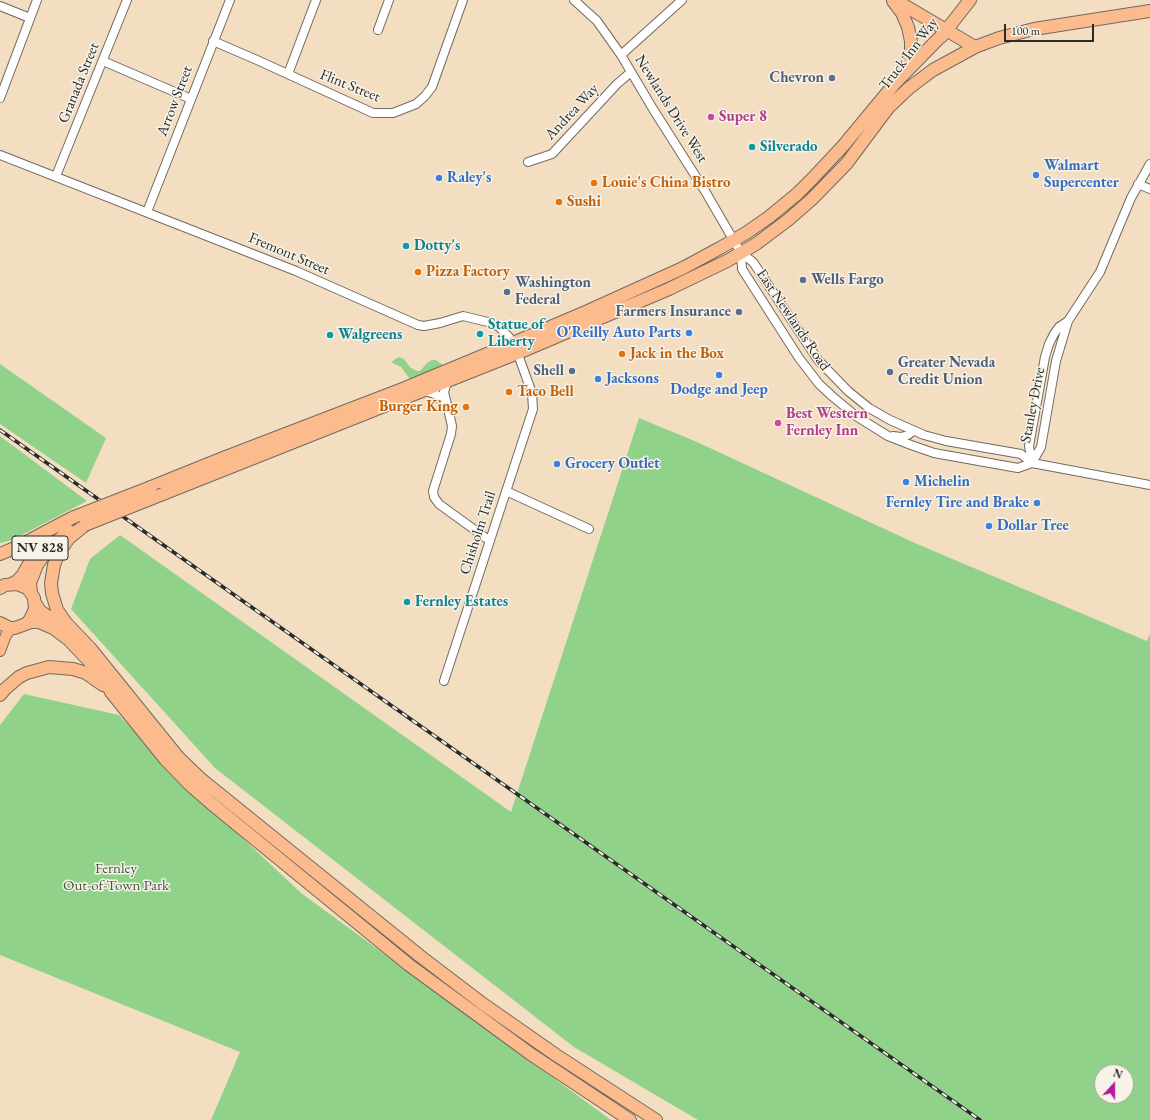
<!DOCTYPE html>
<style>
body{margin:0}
#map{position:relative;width:1150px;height:1120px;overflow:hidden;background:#f3dec2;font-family:"EB Garamond",serif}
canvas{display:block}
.north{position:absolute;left:1094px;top:1064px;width:40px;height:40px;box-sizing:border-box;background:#f7f3e8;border:1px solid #a5a39c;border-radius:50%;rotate:21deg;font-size:11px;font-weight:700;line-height:16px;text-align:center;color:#2b2b2b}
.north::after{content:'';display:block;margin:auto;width:14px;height:18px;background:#b5179e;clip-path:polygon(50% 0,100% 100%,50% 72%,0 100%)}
.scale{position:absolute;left:1004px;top:24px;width:90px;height:18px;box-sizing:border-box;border:2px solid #2b2b2b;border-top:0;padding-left:5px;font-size:12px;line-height:14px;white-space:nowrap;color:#2b2b2b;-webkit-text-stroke:3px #f7f3e8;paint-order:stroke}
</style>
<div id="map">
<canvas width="1150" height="1120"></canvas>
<div class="north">N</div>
<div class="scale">100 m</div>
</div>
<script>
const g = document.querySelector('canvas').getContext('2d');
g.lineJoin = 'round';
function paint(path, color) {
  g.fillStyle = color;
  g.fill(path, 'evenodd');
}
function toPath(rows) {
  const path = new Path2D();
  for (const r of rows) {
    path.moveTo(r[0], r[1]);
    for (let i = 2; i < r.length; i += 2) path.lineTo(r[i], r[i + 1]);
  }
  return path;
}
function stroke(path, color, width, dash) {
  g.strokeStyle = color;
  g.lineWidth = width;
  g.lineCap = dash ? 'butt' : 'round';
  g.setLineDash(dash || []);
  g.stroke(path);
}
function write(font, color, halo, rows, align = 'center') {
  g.font = font + ' "EB Garamond",serif';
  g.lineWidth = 3;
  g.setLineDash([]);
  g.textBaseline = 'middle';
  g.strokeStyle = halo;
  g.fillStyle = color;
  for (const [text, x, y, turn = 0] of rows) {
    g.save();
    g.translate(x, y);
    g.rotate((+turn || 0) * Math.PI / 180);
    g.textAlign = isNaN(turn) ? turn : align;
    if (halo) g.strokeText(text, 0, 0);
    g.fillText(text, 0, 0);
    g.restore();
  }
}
paint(toPath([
 [399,357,404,359,410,367,416,371,420,371,427,363,432,360,436,360,444,366,410,379,401,367,391,362],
 [0,364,106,438,86,483,0,424],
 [639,418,697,442,917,544,1147,641,1150,634,1150,1120,698,1120,574,1047,215,768,71,609,90,559,120,535,511,812],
 [1102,1072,1126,1072,1126,1096,1102,1096],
 [0,436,87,501,12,540,0,543],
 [24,694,119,715,171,771,301,893,611,1120,211,1120,240,1052,0,955,0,725]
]), '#91d28a');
const minor = toPath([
 [574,0,597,21,621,55,653,109,705,191,741,253,753,262,818,360,848,391,869,408,890,420,924,435,946,441,1021,454,1032,463,1150,485],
 [0,6,30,18],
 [378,30,389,0],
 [213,41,257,60,373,113,393,113,416,104,425,96,432,87,463,0],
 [621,55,682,0],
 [103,61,191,99],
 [288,74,316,0],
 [0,98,37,0],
 [0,155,240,249,296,271,418,325,424,326,440,323,463,316,492,323,499,327,509,337,516,349,532,393,533,409,444,681],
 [528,162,552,154,617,84,631,72],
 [56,176,127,0],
 [1138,184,1150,189],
 [147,212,230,0],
 [741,253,742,269,799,358,819,384,833,397,856,416,888,436,911,445,934,453,1018,468,1032,463],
 [447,382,444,392,452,426,451,434,433,491,434,497,439,504,490,541],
 [426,391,437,395,445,407],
 [893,436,901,437,908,435,913,431],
 [1032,463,1041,447,1056,361,1068,321,1100,272,1131,198,1150,164],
 [1032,463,1029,446,1045,357,1049,344,1054,334,1059,327,1068,321],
 [506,491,589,529]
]);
const major = toPath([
 [0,651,6,635,11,629,15,628]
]);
const highway = toPath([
 [895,0,975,47],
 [893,1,902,13,908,27,911,41,911,50,907,66,904,70],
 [941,37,970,0],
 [151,487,223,458,405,388,494,351,588,311,683,268,720,248,746,233,769,217,797,194,813,178,843,146,896,82,946,31],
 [163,494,518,353,669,289,727,261,756,244,788,220,812,199,847,163,888,108,909,88,933,70,975,47,999,38,1034,29,1150,11],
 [85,525,69,538,59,552,54,565,51,583,52,593,57,610,66,623,90,648,178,757,202,780,420,956,483,1004,556,1055,656,1120],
 [0,554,17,547,64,522,74,517],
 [11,584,16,582,22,576,33,557],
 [0,588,5,585,17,584,27,588,31,593,34,598,35,609,30,620,26,624],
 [31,593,30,583,37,565,48,549,69,531],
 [35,603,40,611,62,626],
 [0,623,10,628,15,628,31,622,39,622,53,628,69,640,89,661,106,682,111,692,165,759,190,785,212,804,409,965,532,1055,630,1120],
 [0,695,5,689,19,677,27,673,49,667,73,669,86,673,103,685]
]);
stroke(minor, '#716a60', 10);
stroke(major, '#716a60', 12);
stroke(highway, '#716a60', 14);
stroke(minor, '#fff', 8);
stroke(major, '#fbbb8d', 10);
stroke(highway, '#fbbb8d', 12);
const rail = toPath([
 [0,430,980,1120]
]);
stroke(rail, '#2b2b2b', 3.5);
stroke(rail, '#f7f3e8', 2, [6]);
const highwayBridge = toPath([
 [74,517,151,487],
 [85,525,163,494]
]);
stroke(highwayBridge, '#716a60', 14, []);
stroke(highwayBridge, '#fbbb8d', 12);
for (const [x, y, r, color] of [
 [832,78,4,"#5c6f8a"],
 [711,117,4,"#d1479c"],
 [752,147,4,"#0f9aa8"],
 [1036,175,4,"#3f7fe0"],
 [439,178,4,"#3f7fe0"],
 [594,183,4,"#e8710a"],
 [559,202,4,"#e8710a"],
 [406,246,4,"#0f9aa8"],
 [418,272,4,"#e8710a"],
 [803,280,4,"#5c6f8a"],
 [507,292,4,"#5c6f8a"],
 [739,312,4,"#5c6f8a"],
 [689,333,4,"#3f7fe0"],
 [480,334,4,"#0f9aa8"],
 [330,335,4,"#0f9aa8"],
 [622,354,4,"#e8710a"],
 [572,371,4,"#5c6f8a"],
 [890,372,4,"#5c6f8a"],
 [719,375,4,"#3f7fe0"],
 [598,379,4,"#3f7fe0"],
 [509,392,4,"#e8710a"],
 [466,407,4,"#e8710a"],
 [778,423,4,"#d1479c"],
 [557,464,4,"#3f7fe0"],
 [906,482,4,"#3f7fe0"],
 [1037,503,4,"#3f7fe0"],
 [989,526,4,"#3f7fe0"],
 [407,602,4,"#0f9aa8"]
]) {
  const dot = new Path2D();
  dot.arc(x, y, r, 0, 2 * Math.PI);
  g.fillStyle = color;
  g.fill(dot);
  stroke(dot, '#f7f3e8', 1.5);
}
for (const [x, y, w] of [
 [40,548,56]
]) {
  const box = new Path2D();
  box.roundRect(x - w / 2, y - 12, w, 24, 3);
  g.fillStyle = '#f7f3e8';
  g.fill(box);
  stroke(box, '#2b2b2b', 1);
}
write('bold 14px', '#2b2b2b', null, [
 ["NV 828",40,548]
]);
write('15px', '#2b2b2b', '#f7f3e8', [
 ["Truck Inn Way",909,54,-53],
 ["Granada Street",79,83,-68],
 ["Flint Street",350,86,22],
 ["Arrow Street",175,101,-69],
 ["Newlands Drive West",671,109,58],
 ["Andrea Way",572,112,-47],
 ["Fremont Street",289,254,23],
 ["East Newlands Road",793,320,56],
 ["Stanley Drive",1033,405,-79],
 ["Chisholm Trail",478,533,-72]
]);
write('bold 15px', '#4e5e75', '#f7f3e8', [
 ["Chevron",824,78],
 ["Wells Fargo",811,280,"left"],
 ["Washington",515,283,"left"],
 ["Federal",515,300,"left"],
 ["Farmers Insurance",731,312],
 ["Greater Nevada",898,363,"left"],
 ["Credit Union",898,380,"left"],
 ["Shell",564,371]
], 'right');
write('bold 15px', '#b23c85', '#f7f3e8', [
 ["Super 8",719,117],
 ["Best Western",786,414],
 ["Fernley Inn",786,431]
], 'left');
write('bold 15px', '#0d838f', '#f7f3e8', [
 ["Silverado",760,147],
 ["Dotty's",414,246],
 ["Statue of",488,325],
 ["Liberty",488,342],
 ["Walgreens",338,335],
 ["Fernley Estates",415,602]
], 'left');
write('bold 15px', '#366cbe', '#f7f3e8', [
 ["Walmart",1044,166],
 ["Supercenter",1044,183],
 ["Raley's",447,178],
 ["O'Reilly Auto Parts",681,333,"right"],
 ["Jacksons",606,379],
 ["Dodge and Jeep",719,390,"center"],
 ["Grocery Outlet",565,464],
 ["Michelin",914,482],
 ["Fernley Tire and Brake",1029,503,"right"],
 ["Dollar Tree",997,526]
], 'left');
write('bold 15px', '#c56008', '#f7f3e8', [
 ["Louie's China Bistro",602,183],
 ["Sushi",567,202],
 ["Pizza Factory",426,272],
 ["Jack in the Box",630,354],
 ["Taco Bell",517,392],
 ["Burger King",458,407,"right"]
], 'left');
write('15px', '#445543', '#f7f3e8', [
 ["Fernley",116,869],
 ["Out-of-Town Park",116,886]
]);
</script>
